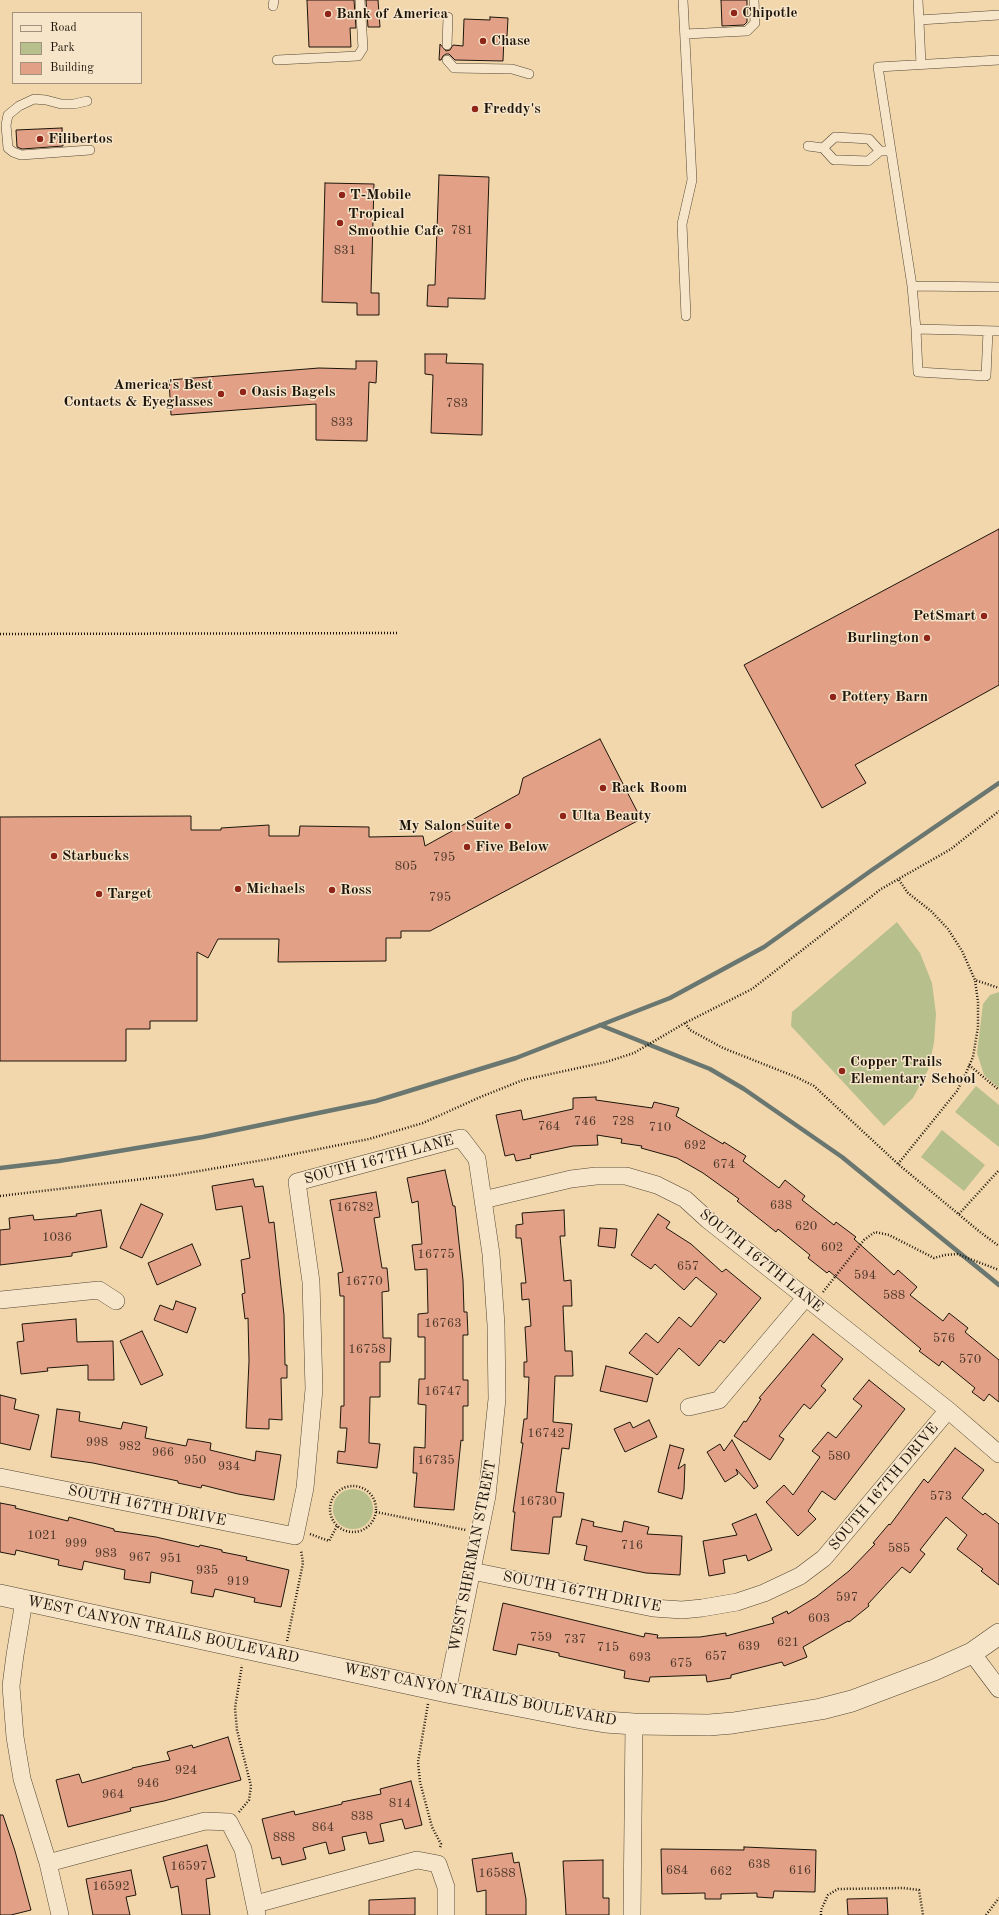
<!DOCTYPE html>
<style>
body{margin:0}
#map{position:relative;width:999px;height:1915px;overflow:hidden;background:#f2d7ac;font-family:"Old Standard TT",serif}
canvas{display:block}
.legend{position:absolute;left:12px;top:12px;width:130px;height:72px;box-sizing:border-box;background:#f7e5c9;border:1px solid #a0927d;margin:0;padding:5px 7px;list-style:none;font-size:12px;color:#1d150b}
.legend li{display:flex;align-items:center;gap:8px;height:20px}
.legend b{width:20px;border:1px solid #a0927d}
</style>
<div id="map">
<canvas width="999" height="1915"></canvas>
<ul class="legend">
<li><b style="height:5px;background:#f7e5c9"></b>Road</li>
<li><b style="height:11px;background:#b7bf8c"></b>Park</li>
<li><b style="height:11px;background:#e2a187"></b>Building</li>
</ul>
</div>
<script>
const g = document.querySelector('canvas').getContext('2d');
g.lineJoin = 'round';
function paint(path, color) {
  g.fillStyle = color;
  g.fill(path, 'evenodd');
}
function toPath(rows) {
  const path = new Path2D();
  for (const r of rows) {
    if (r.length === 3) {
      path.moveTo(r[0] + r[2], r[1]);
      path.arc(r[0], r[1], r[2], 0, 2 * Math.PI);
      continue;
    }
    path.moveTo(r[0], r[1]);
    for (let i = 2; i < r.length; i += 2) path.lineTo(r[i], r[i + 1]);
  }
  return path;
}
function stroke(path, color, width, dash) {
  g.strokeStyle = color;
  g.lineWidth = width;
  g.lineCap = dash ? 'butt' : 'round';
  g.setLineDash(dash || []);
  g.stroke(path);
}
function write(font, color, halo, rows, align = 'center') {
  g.font = font + ' "Old Standard TT",serif';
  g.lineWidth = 3;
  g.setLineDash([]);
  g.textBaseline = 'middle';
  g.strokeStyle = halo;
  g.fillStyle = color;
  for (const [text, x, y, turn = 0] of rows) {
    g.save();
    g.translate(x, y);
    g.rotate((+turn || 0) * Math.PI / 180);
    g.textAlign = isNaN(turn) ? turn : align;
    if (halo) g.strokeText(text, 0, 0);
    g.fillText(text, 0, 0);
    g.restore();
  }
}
paint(toPath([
 [897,922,920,953,932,983,936,1014,934,1043,928,1070,913,1098,884,1126,791,1026,792,1012],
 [999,992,999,1088,984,1075,977,1053,983,1004,990,995],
 [976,1086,999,1105,999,1147,955,1112],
 [942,1130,985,1165,964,1191,921,1157],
 [353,1509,20]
]), '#b7bf8c');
stroke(toPath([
 [600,1025,710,1069,744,1089,842,1157,999,1285],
 [0,1168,59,1161,203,1137,376,1101,516,1058,670,998,764,947,872,870,999,783]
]), '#6a7670', 4.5);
const building = toPath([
 [307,0,354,0,356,28,350,28,351,47,309,47,307,0],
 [366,0,378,0,380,27,368,27,366,0],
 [721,0,747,0,747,22,744,25,722,26,721,0],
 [490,17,508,18,507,36,504,36,503,61,455,60,449,54,446,54,443,56,441,60,439,60,440,44,446,51,450,50,453,45,463,46,464,19,490,20,490,17],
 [62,128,63,146,22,149,17,147,16,130,62,128],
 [439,175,489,177,485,299,448,298,448,307,427,306,428,285,435,285,439,175],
 [325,183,374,184,371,293,379,293,379,315,357,315,357,303,322,302,325,183],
 [425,354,447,354,446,363,483,364,482,435,431,433,433,375,425,374,425,354],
 [356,361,377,361,376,383,369,382,367,441,316,440,316,404,171,415,169,380,319,368,356,369,356,361],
 [999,529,999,685,855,765,866,783,822,808,744,665,999,529],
 [600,739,641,819,430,931,401,931,401,938,386,938,386,961,278,962,279,939,218,939,208,958,197,952,197,1021,150,1021,150,1029,126,1029,126,1061,0,1061,0,817,191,816,191,830,221,830,221,828,269,825,269,836,299,836,300,826,369,827,369,837,423,836,425,846,519,794,523,778,600,739],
 [596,1097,596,1100,652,1108,654,1102,679,1108,676,1116,723,1144,724,1142,746,1156,743,1161,779,1188,785,1180,805,1196,802,1200,834,1225,836,1222,856,1237,854,1239,894,1275,898,1270,917,1287,910,1295,943,1321,949,1313,968,1328,965,1332,999,1360,999,1402,989,1394,984,1401,972,1392,975,1388,942,1361,939,1366,919,1351,921,1349,829,1271,827,1273,808,1258,810,1255,778,1229,776,1232,737,1201,739,1199,703,1173,677,1158,641,1148,642,1146,621,1143,622,1139,597,1135,598,1145,573,1146,530,1155,531,1158,516,1161,514,1154,505,1156,496,1115,521,1110,523,1120,573,1109,573,1098,596,1097],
 [445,1170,453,1206,455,1206,463,1280,464,1312,467,1312,468,1335,463,1335,463,1380,468,1380,468,1406,463,1406,463,1441,461,1440,454,1510,414,1507,417,1473,413,1473,414,1447,425,1448,426,1405,418,1404,419,1379,425,1379,425,1337,418,1337,418,1314,428,1313,427,1269,415,1270,412,1245,422,1244,418,1201,412,1203,407,1178,445,1170],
 [253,1179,255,1187,263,1186,269,1223,274,1222,284,1315,285,1365,287,1365,287,1378,281,1378,282,1420,269,1419,269,1429,246,1428,249,1361,248,1318,245,1319,242,1294,245,1293,241,1260,250,1258,242,1206,216,1210,212,1186,253,1179],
 [376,1192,380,1217,374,1218,382,1268,387,1268,389,1291,382,1292,383,1338,391,1338,390,1362,380,1362,380,1397,370,1397,369,1443,380,1444,377,1468,337,1463,338,1451,345,1452,347,1428,340,1428,341,1406,344,1406,344,1296,340,1296,338,1273,343,1272,330,1200,376,1192],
 [141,1204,163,1214,142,1258,120,1248,141,1204],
 [101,1210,107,1247,72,1253,72,1256,0,1265,0,1230,10,1229,9,1218,33,1215,34,1220,77,1216,76,1214,101,1210],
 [564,1210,565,1236,560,1236,564,1281,571,1280,572,1306,563,1306,565,1351,572,1351,573,1376,555,1376,553,1422,572,1424,569,1449,562,1448,556,1492,564,1493,561,1517,553,1517,549,1554,511,1550,515,1512,513,1512,523,1443,521,1443,524,1419,527,1419,529,1377,524,1377,524,1362,527,1362,525,1327,531,1326,529,1299,522,1300,521,1283,526,1283,521,1238,516,1238,516,1225,523,1224,522,1213,564,1210],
 [658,1214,670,1222,666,1228,691,1244,722,1272,726,1269,761,1298,724,1343,720,1340,699,1366,679,1348,657,1375,629,1353,646,1333,658,1343,679,1317,691,1327,717,1294,696,1277,684,1290,655,1264,651,1269,631,1255,658,1214],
 [600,1228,617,1229,615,1248,598,1246,600,1228],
 [192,1244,201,1265,157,1285,148,1263,192,1244],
 [176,1301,196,1308,187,1333,154,1320,160,1305,173,1310,176,1301],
 [76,1319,77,1342,113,1341,114,1380,88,1380,88,1365,47,1368,48,1371,21,1374,17,1342,24,1341,22,1324,76,1319],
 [142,1331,163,1375,141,1385,120,1341,142,1331],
 [813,1334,843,1359,821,1386,826,1390,810,1409,804,1404,779,1436,784,1439,770,1460,734,1436,744,1421,746,1422,761,1399,759,1398,813,1334],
 [606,1366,653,1378,647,1402,600,1391,606,1366],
 [869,1380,905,1409,835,1500,822,1491,808,1511,816,1519,798,1536,766,1502,784,1485,793,1495,820,1457,812,1451,828,1432,836,1438,862,1406,853,1399,869,1380],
 [0,1395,16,1399,14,1409,39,1415,30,1450,0,1443,0,1395],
 [57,1409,80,1412,79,1421,121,1429,123,1422,147,1427,145,1438,186,1446,188,1439,211,1443,210,1450,255,1461,256,1451,281,1455,274,1500,238,1494,202,1485,201,1488,178,1483,178,1481,93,1463,51,1457,57,1409],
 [649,1420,657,1437,625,1452,614,1429,630,1422,633,1428,649,1420],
 [732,1440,758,1486,754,1489,736,1469,738,1474,725,1482,707,1452,720,1444,724,1451,732,1440],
 [670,1445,684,1449,678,1469,685,1464,684,1490,682,1499,658,1492,670,1445],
 [955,1448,984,1470,962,1498,983,1515,985,1513,999,1524,999,1585,981,1571,983,1569,957,1549,967,1535,946,1517,920,1550,925,1554,910,1573,902,1567,868,1604,869,1606,849,1622,848,1621,803,1647,807,1657,784,1666,782,1662,731,1675,731,1678,707,1682,706,1675,650,1677,649,1682,624,1678,625,1671,559,1656,559,1653,518,1644,516,1655,493,1650,503,1603,644,1637,645,1633,658,1635,657,1638,700,1637,726,1633,726,1636,774,1623,772,1618,787,1611,788,1614,816,1597,849,1571,875,1544,873,1543,889,1524,890,1525,924,1479,928,1483,955,1448],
 [0,1503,16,1506,15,1508,68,1521,69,1517,114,1529,114,1531,156,1537,199,1547,200,1545,222,1550,222,1552,247,1557,246,1560,289,1570,281,1607,254,1602,255,1598,215,1589,213,1597,191,1593,193,1581,151,1572,150,1583,124,1579,125,1570,84,1561,82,1570,58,1565,59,1560,16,1550,15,1555,0,1552,0,1503],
 [756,1514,772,1550,748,1561,746,1555,723,1560,725,1573,709,1576,703,1541,737,1535,732,1524,756,1514],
 [582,1519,594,1522,593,1526,622,1532,624,1521,649,1527,647,1534,682,1536,680,1575,646,1573,584,1560,587,1546,576,1544,582,1519],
 [228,1737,241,1780,164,1801,130,1808,131,1811,68,1827,56,1780,79,1774,82,1783,132,1769,132,1768,170,1760,167,1752,192,1745,193,1748,228,1737],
 [411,1781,422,1825,405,1829,402,1819,380,1824,384,1841,369,1844,366,1832,342,1837,345,1850,329,1854,326,1842,303,1848,306,1859,282,1865,280,1857,272,1859,262,1819,294,1811,295,1815,342,1804,342,1802,381,1794,380,1789,411,1781],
 [0,1815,3,1815,15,1851,31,1910,11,1915,0,1915,0,1815],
 [207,1845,215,1877,206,1879,210,1915,182,1915,178,1886,171,1888,163,1857,207,1845],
 [744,1847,816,1850,815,1892,774,1891,773,1898,757,1897,757,1893,721,1894,721,1899,705,1899,705,1893,662,1894,661,1849,744,1850,744,1847],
 [512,1853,514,1863,519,1862,526,1899,526,1915,486,1915,486,1890,477,1892,472,1859,512,1853],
 [603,1860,603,1898,609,1898,609,1915,566,1915,563,1861,603,1860],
 [131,1870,136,1895,126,1897,130,1915,93,1915,86,1879,131,1870],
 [415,1898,415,1915,369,1915,369,1900,415,1898],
 [887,1898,888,1915,848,1915,847,1899,887,1898]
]);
paint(building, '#e2a187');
stroke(building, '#1d150b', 1);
const service = toPath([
 [683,0,692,180,682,224,686,316],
 [918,0,921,64],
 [273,6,274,0],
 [919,20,999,15],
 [685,34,747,31,755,23,754,0],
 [447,45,448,17],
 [277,60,358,56,363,48,360,0],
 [447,60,454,68,512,69,529,74],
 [87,101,74,104,61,104,46,100,34,99,19,106,8,115,6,125,8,148,13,152,21,155,90,150],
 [808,146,823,148,834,160,841,160,868,161,880,151,891,151,878,67,999,60],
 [823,148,835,137,869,139,880,151],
 [891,151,912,286,999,287],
 [912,286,916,329,999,331],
 [916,329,918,372,986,376,988,331]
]);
const minor = toPath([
 [483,1200,571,1179,596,1176,626,1176,657,1185,685,1199,708,1220,948,1410,999,1454],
 [0,1300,99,1290,116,1301],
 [689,1407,719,1400,806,1297],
 [0,1477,295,1536,305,1488,314,1389,311,1282,297,1182,461,1138,477,1159,491,1254,496,1325,497,1399,487,1496,447,1692],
 [472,1571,653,1608,682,1610,702,1608,737,1602,764,1593,800,1576,824,1558,948,1410],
 [24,1601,15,1655,11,1686,15,1737,22,1779,48,1863,60,1915],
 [972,1653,999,1689],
 [48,1863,205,1821,229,1822,243,1849,257,1915],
 [256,1904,417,1860,438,1864,446,1887,446,1915],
 [632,1915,634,1724]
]);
const tertiary = toPath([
 [0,1595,447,1692,581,1718,605,1722,634,1724,709,1725,733,1723,821,1709,852,1701,934,1670,972,1653,999,1634]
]);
stroke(service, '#524633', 10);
stroke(minor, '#524633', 18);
stroke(tertiary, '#524633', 22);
stroke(toPath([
 [0,634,399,633],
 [899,880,908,893,931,911,948,929,962,951,975,980,999,988],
 [685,1023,690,1030,723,1048,796,1077,814,1086,898,1164,980,1232,999,1246],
 [969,1065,999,1090],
 [898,1164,957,1091,966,1073,973,1057,978,1027,978,1002,975,980],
 [0,1196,176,1175,269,1159,369,1139,423,1123,478,1098,523,1080,606,1062,634,1053,685,1023,752,989,881,889,951,849,999,811],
 [959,1214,999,1170],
 [823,1292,864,1240,875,1232,889,1235,934,1258,945,1255,957,1254,999,1270],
 [353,1509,23],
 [376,1512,466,1530],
 [310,1534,329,1541,337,1526],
 [287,1641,303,1563,301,1550],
 [428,1704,418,1762,420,1782,432,1827,441,1844,440,1848],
 [239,1812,249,1800,251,1786,237,1730,235,1708,242,1665],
 [821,1915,821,1910,828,1895,838,1889,903,1888,919,1890,923,1915],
 [986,1915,999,1898]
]), '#1d150b', 2.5, [1, 2]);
stroke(service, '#f7e5c9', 9);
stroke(minor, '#f7e5c9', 17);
stroke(tertiary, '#f7e5c9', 21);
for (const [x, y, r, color] of [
 [734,13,4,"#8f2418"],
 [328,14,4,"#8f2418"],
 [483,41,4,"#8f2418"],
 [475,109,4,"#8f2418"],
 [40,139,4,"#8f2418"],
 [342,195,4,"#8f2418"],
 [340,223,4,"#8f2418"],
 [243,392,4,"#8f2418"],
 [221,394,4,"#8f2418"],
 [984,616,4,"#8f2418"],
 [927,638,4,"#8f2418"],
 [833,697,4,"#8f2418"],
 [603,788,4,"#8f2418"],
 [563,816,4,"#8f2418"],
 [508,826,4,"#8f2418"],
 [467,847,4,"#8f2418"],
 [54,856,4,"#8f2418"],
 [238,889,4,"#8f2418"],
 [332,890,4,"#8f2418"],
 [99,894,4,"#8f2418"],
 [842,1071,4,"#8f2418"]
]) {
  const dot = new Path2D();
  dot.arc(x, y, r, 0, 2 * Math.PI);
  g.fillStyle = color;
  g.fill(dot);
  stroke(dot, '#f7e5c9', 1.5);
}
write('13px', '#4e382a', null, [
 ["781",462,231],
 ["831",345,251],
 ["783",457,404],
 ["833",342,423],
 ["795",444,858],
 ["805",406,867],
 ["795",440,898],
 ["746",585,1122],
 ["728",623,1122],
 ["764",549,1127],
 ["710",660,1128],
 ["692",695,1146],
 ["674",724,1165],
 ["638",781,1206],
 ["16782",355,1208],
 ["620",806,1227],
 ["1036",57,1238],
 ["602",832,1248],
 ["16775",436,1255],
 ["657",688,1267],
 ["594",865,1276],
 ["16770",364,1282],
 ["588",894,1296],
 ["16763",443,1324],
 ["576",944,1339],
 ["16758",367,1350],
 ["570",970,1360],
 ["16747",443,1392],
 ["16742",546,1434],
 ["998",97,1443],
 ["982",130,1447],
 ["966",163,1453],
 ["580",839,1457],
 ["950",195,1461],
 ["16735",436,1461],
 ["934",229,1467],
 ["573",941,1497],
 ["16730",538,1502],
 ["1021",42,1536],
 ["999",76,1544],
 ["716",632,1546],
 ["585",899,1549],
 ["983",106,1554],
 ["967",140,1558],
 ["951",171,1559],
 ["935",207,1571],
 ["919",238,1582],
 ["597",847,1598],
 ["603",819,1619],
 ["759",541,1638],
 ["737",575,1640],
 ["621",788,1643],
 ["639",749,1647],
 ["715",608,1648],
 ["657",716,1657],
 ["693",640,1658],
 ["675",681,1664],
 ["924",186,1771],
 ["946",148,1784],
 ["964",113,1795],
 ["814",400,1804],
 ["838",362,1817],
 ["864",323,1828],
 ["888",284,1838],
 ["638",759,1865],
 ["16597",189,1867],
 ["684",677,1871],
 ["616",800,1871],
 ["662",721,1872],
 ["16588",497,1874],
 ["16592",111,1887]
]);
write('bold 15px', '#1d150b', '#f7e5c9', [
 ["Chipotle",742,13],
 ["Bank of America",336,14],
 ["Chase",491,41],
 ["Freddy's",483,109],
 ["Filibertos",48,139],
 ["T-Mobile",350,195],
 ["Tropical",348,214],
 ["Smoothie Cafe",348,231],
 ["America's Best",213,385,"right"],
 ["Contacts & Eyeglasses",213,402,"right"],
 ["Oasis Bagels",251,392],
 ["PetSmart",976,616,"right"],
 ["Burlington",919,638,"right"],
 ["Pottery Barn",841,697],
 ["Rack Room",611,788],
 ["Ulta Beauty",571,816],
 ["My Salon Suite",500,826,"right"],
 ["Five Below",475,847],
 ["Starbucks",62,856],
 ["Michaels",246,889],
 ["Ross",340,890],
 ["Target",107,894],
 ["Copper Trails",850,1062],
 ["Elementary School",850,1079]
], 'left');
write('15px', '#1d150b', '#f7e5c9', [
 ["SOUTH 167TH LANE",379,1160,-15],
 ["SOUTH 167TH LANE",761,1261,39],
 ["SOUTH 167TH DRIVE",884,1487,-50],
 ["SOUTH 167TH DRIVE",147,1506,11],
 ["WEST SHERMAN STREET",473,1556,-79],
 ["SOUTH 167TH DRIVE",582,1592,11],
 ["WEST CANYON TRAILS BOULEVARD",163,1630,12],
 ["WEST CANYON TRAILS BOULEVARD",480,1695,11]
]);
</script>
